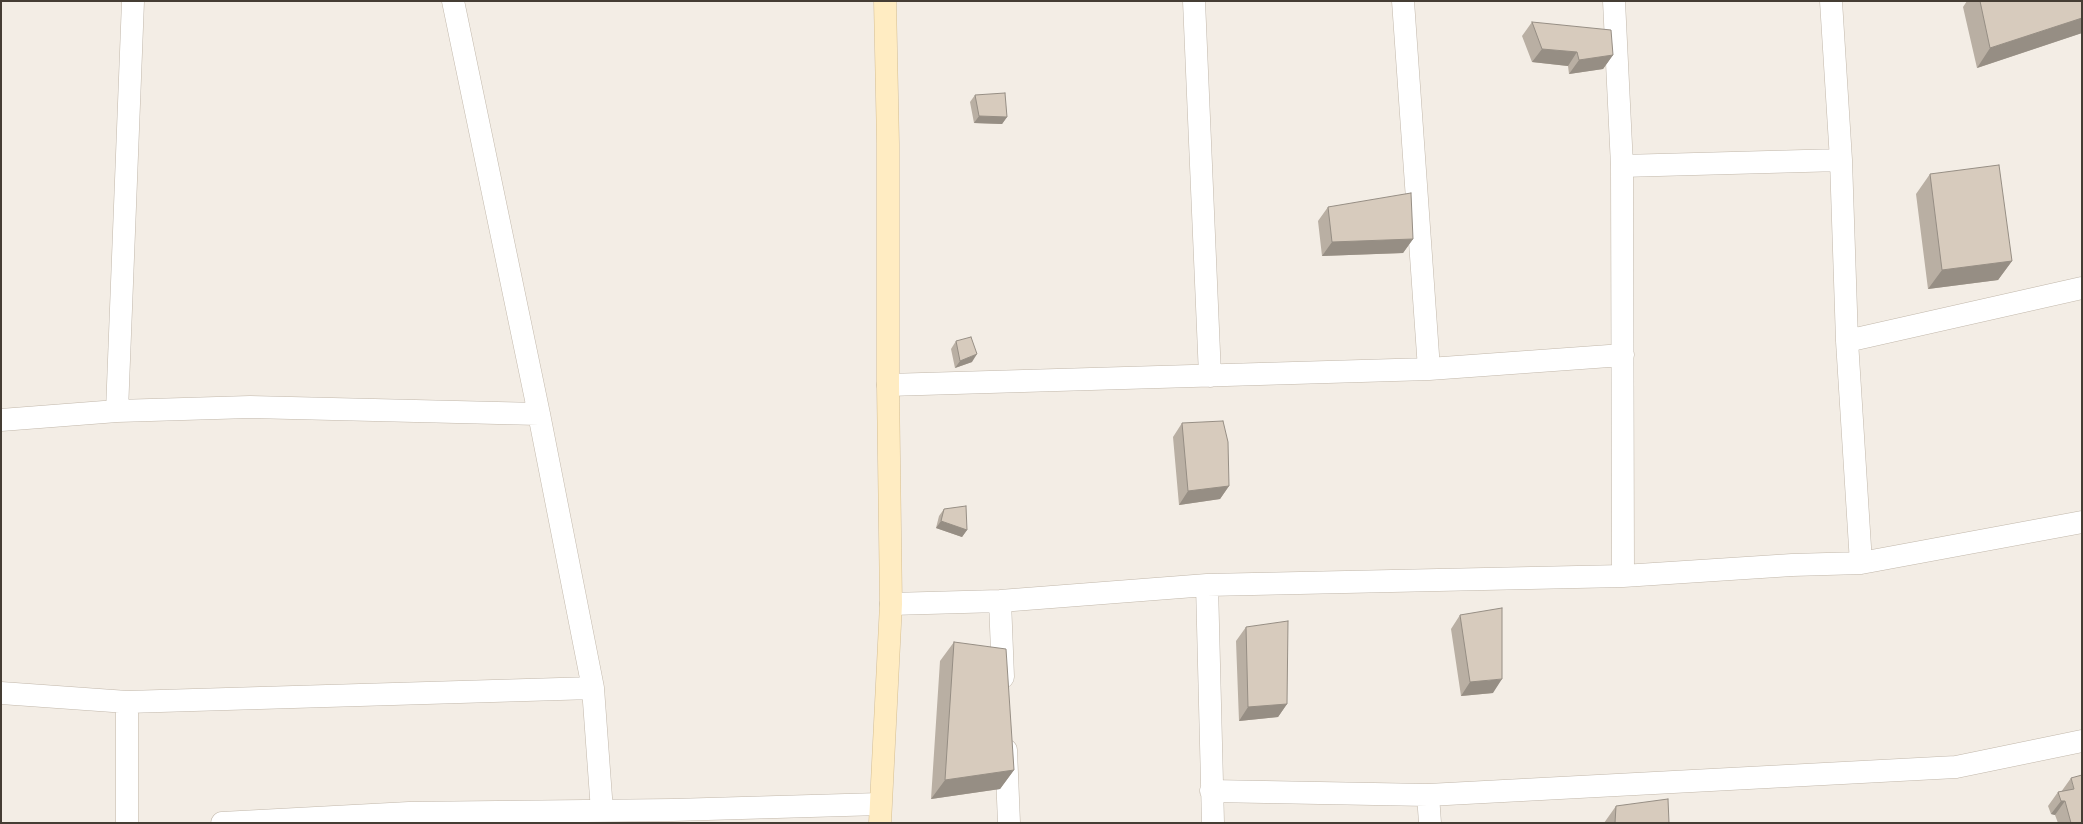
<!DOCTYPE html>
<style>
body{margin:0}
#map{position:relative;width:2083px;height:824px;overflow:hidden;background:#f3ede5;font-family:"Exo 2",sans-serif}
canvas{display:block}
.frame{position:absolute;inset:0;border:2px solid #453d34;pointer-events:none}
</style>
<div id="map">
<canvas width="2083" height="824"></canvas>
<div class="frame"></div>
</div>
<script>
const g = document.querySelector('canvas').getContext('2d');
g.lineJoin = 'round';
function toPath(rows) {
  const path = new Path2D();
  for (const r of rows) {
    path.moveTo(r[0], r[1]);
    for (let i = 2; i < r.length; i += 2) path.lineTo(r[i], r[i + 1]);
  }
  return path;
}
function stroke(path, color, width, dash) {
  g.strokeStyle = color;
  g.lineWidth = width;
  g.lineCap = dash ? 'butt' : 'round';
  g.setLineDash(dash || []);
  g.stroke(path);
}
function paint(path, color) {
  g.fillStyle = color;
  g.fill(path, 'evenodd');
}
const street = toPath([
 [453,1,539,414,593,688,602,811],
 [1194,1,1210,376],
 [1403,1,1429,369],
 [1614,1,1622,166,1623,576],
 [1831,1,1841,160,1847,341,1861,563],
 [1622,166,1841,160],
 [1847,341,2082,288],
 [888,385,1429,369,1623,355],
 [117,411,133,1],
 [1,420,117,411,250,407,539,414],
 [1207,585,1213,823],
 [1000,601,1003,677],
 [891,604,1000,601,1207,585,1623,576,1792,565,1861,563,2082,522],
 [1,693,127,702,593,688],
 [1006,750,1009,823],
 [1211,791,1428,795,1956,767,2082,741],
 [1428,795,1430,823],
 [127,823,127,702],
 [222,823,409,813,673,810,880,804]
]);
const secondary = toPath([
 [880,823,891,604,888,385,888,144,885,1]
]);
stroke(street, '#c1b7aa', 23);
stroke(secondary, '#d4be93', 23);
stroke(street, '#fff', 22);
stroke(secondary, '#ffecc2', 22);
paint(toPath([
 [1967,1,2082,1,2082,33,1977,68,1963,7],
 [1532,22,1613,55,1603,69,1569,74,1568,66,1532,62,1522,36],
 [975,95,1007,117,1002,124,974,123,970,102],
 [1930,174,2012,261,1998,280,1928,289,1916,194],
 [1328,207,1413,239,1403,253,1322,256,1318,221],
 [956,341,972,362,955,368,951,349],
 [1182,423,1229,486,1220,499,1179,505,1173,437],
 [944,509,967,530,962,537,936,528,939,516],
 [1460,615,1493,693,1461,696,1451,629],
 [1246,627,1287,704,1278,717,1239,721,1236,641],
 [954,642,1014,770,1000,789,931,799,940,661],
 [2071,778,2082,823,2058,823,2055,815,2051,814,2048,806,2058,792,2061,792],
 [1616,806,1669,823,1604,823]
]), '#b9afa3');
paint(toPath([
 [2082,18,2082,33,1977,68,1990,48],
 [1542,49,1577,52,1568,66,1532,62],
 [1613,55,1603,69,1569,74,1579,60],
 [979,116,1007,117,1002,124,974,123],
 [1413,239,1403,253,1322,256,1332,242],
 [2012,261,1998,280,1928,289,1942,270],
 [977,354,972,362,955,368,960,361],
 [1229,486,1220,499,1179,505,1188,491],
 [941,521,967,530,962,537,936,528],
 [1502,679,1493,693,1461,696,1470,682],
 [1287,704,1278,717,1239,721,1248,707],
 [1014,770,1000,789,931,799,945,780],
 [2061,801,2065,801,2055,815,2051,814]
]), '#968e84');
const building = toPath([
 [1980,1,2082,1,2082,18,1990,48,1980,1],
 [1532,22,1611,30,1613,55,1579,60,1577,52,1542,49,1532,22],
 [1005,93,1007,117,979,116,975,95,1005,93],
 [1999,165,2012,261,1942,270,1930,174,1999,165],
 [1411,193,1413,239,1332,242,1328,207,1411,193],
 [971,337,977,354,960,361,956,341,971,337],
 [1223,421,1228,442,1229,486,1188,491,1182,423,1223,421],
 [966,506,967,530,941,521,944,509,966,506],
 [1502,608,1502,679,1470,682,1460,615,1502,608],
 [1288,621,1287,704,1248,707,1246,627,1288,621],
 [954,642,1006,649,1014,770,945,780,954,642],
 [2082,775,2082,823,2071,823,2065,801,2061,801,2058,792,2074,789,2071,778,2082,775],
 [1668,799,1669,823,1615,823,1616,806,1668,799]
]);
paint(building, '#d7cbbd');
stroke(building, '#968e84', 1);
</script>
